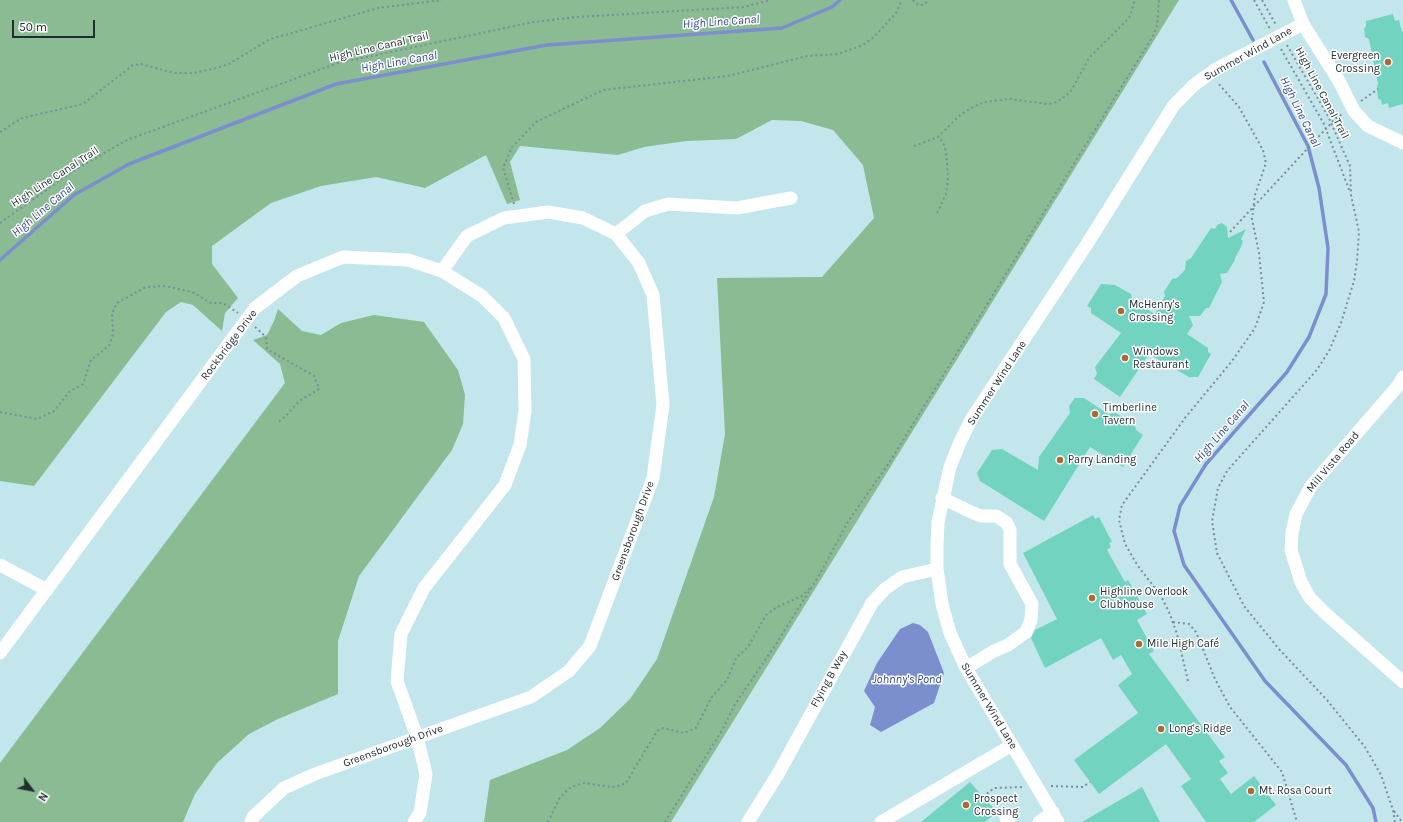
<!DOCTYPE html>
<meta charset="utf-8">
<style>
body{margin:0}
#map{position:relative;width:1403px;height:822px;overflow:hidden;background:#c3e6ec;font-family:Karla,sans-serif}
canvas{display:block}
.north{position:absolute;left:12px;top:770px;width:40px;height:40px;-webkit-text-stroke:3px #fff;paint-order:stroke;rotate:122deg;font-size:11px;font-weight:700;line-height:16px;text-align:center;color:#202e30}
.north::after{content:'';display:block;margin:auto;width:14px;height:18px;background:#202e30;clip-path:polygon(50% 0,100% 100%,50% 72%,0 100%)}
.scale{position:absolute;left:12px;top:20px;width:83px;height:18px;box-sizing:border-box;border:2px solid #202e30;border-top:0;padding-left:5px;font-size:12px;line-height:14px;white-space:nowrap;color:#202e30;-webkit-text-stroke:3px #fff;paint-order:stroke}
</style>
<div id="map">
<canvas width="1403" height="822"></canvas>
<div class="north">N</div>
<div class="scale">50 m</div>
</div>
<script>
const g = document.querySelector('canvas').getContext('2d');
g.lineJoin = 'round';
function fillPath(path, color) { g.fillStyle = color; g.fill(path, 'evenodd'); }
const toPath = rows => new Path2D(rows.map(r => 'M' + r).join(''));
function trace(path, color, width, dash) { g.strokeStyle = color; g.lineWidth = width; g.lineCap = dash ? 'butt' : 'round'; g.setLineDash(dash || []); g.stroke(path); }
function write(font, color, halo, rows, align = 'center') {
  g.font = font + ' Karla,sans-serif'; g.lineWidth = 3; g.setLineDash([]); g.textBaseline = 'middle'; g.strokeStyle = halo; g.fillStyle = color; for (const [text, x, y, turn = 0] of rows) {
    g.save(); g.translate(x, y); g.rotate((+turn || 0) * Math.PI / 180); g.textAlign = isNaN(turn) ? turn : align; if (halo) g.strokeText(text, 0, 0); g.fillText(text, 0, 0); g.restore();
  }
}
const green = toPath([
 [0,0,1179,0,671,822,484,822,490,780,567,750,600,728,630,699,657,659,714,497,725,434,717,278,822,277,874,218,863,165,833,130,801,121,772,120,736,139,686,141,644,147,618,155,520,146,510,162,520,200,507,204,486,155,425,188,376,177,321,186,271,203,212,246,212,264,238,298,225,313,222,331,193,305,181,302,166,312,34,486,0,481],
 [278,309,302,331,321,335,341,323,374,315,424,322,458,370,465,395,463,424,452,450,359,576,338,641,338,694,278,719,249,734,217,763,195,794,183,822,0,822,0,763,285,383,280,364,253,340,267,335,274,321]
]);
const water = toPath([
 [913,623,920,625,928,632,944,673,934,703,881,732,870,725,875,707,864,691,877,663,900,629]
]);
const stream = toPath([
 [1231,0,1253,40],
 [1264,62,1308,146,1319,188,1328,248,1326,294,1309,337,1287,372,1206,464,1180,506,1174,531,1184,565,1265,681,1346,765,1373,808,1376,822],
 [0,260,74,195,129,164,336,84,547,45,782,28,832,7,840,0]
]);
const building = toPath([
 [1393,14,1395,21,1399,20,1402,32,1403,31,1403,104,1389,108,1388,103,1382,105,1381,100,1378,99,1377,86,1378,84,1369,39,1365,37,1364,29,1366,26,1366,21],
 [1222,223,1227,227,1228,238,1246,229,1241,239,1243,241,1241,247,1235,258,1235,260,1227,273,1220,274,1222,282,1209,308,1206,308,1200,316,1189,316,1193,325,1187,334,1208,348,1208,352,1211,354,1198,377,1189,377,1149,354,1120,397,1094,379,1097,374,1095,367,1121,333,1091,313,1091,308,1087,306,1101,284,1115,285,1131,294,1132,299,1142,304,1145,308,1155,314,1165,296,1164,292,1172,279,1177,278,1185,270,1186,261,1191,258,1211,228,1215,229,1217,225],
 [1075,398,1084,398,1108,414,1116,413,1135,426,1136,430,1143,435,1123,467,1090,447,1044,521,980,481,977,473,992,450,1002,449,1038,470,1039,457,1070,413,1069,406],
 [1093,515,1095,519,1099,517,1112,542,1109,543,1111,547,1107,550,1125,582,1128,580,1147,614,1137,620,1154,651,1149,654,1225,757,1219,761,1228,773,1220,779,1231,794,1254,776,1276,805,1254,822,1206,822,1181,786,1191,779,1166,744,1099,794,1074,760,1138,713,1118,685,1132,674,1121,655,1113,660,1101,638,1045,668,1031,638,1035,630,1057,619,1023,553],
 [970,782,997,812,985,822,921,822],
 [1142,787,1160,822,1082,822]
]);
const path = toPath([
 [913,0,918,5,923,5,929,0],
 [1254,0,1270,29],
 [1262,0,1276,25],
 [1287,45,1328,116,1350,166,1351,195,1359,232,1357,261,1354,281,1341,323,1329,351,1316,371,1227,471,1218,488,1212,521,1217,553,1244,606,1279,649,1327,700,1365,747,1381,775,1393,810,1395,822],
 [1281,49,1324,124,1350,192],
 [1361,101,1378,89],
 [0,132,22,118,83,104,133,65,141,64,174,73,193,73,213,69,229,64,270,39,285,35,378,8,442,0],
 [914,146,938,137,959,116,971,108,984,102,1010,99,1047,104,1054,103,1062,99,1071,91,1089,58,1129,18,1135,0],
 [514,204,503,168,512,147,536,122,603,90,728,76,807,56,838,54,863,45,874,37,896,13,902,0],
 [937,213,946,194,948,177,946,152,943,142,938,137],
 [0,223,73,171,127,140,338,63,534,22,577,17,744,7,771,0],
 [1230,232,1336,118,1342,114],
 [255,327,266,337,267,349,314,376,319,389,299,401,286,416,277,423],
 [0,412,37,419,54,411,69,392,83,384,91,360,109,346,113,334,112,313,117,303,146,287,165,286,192,292,211,303,223,303,238,313],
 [1173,622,1189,624,1196,632,1215,679,1230,707,1282,772,1297,822],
 [1188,681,1177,634,1169,612,1161,596,1138,566,1125,544,1119,520,1122,505,1185,418,1232,361,1255,328,1264,302,1259,253,1252,219,1255,195,1266,163,1263,150,1239,107,1217,82],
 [1051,786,1083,787,1090,782],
 [983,797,994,788,1024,787],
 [1394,811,1402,822],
 [548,822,560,797,571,787,584,783,612,787,618,786,626,783,657,731,663,728,684,733,696,728,711,698,727,680,736,658,748,647,766,615,777,607,802,596,811,587],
 [665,822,721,732,734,706,776,644,818,577,849,520,889,463,1153,36,1157,26,1159,0]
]);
const minor = toPath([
 [1294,0,1303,24,1339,81,1354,111,1368,126,1403,143],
 [616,234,645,211,668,204,737,208,791,198],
 [1403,377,1397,387,1311,486,1296,514,1292,533,1291,550,1301,582,1310,598,1325,613,1403,682],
 [942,498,971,512,981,516,996,516,1007,523,1010,530,1010,564,1032,604,1031,620,1026,632,1008,645,994,651,966,668],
 [0,565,47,590],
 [0,653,255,308,297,276,343,257,408,260,442,271,482,296,504,318,524,359,525,411,520,445,505,485,424,588,401,634,397,681,417,737,426,774,420,813,414,822],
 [1006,818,1009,822],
 [251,822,253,817,284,788,315,774,531,697,569,671,590,646,653,478,663,405,653,295,639,263,616,234,583,218,548,212,504,218,467,236,442,271],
 [748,822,778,774,872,603,885,589,902,577,937,569],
 [881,822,1012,745],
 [1039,822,1053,812],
 [1058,822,966,668,950,633,942,604,937,569,937,546,938,522,950,467,960,442,972,418,1087,244,1174,105,1194,85,1216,69,1303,24]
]);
const markers = [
 [1388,62,4,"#aa6a33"],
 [1121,311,4,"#aa6a33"],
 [1125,358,4,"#aa6a33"],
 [1095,414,4,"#aa6a33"],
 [1060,460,4,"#aa6a33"],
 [1092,598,4,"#aa6a33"],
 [1139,644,4,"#aa6a33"],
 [1161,729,4,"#aa6a33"],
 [1251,791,4,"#aa6a33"],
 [966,805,4,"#aa6a33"]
];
const streetNames = [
 ["High Line Canal Trail",379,47,-13],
 ["Summer Wind Lane",1248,54,-29],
 ["High Line Canal Trail",1322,93,62],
 ["High Line Canal Trail",55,177,-33],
 ["Rockbridge Drive",229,345,-53],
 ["Summer Wind Lane",997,383,-57],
 ["Mill Vista Road",1333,462,-50],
 ["Greensborough Drive",633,531,-70],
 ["Flying B Way",829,679,-61],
 ["Summer Wind Lane",989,706,59],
 ["Greensborough Drive",393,746,-20]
];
const poiNames = [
 ["Evergreen",1380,56,"right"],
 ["Crossing",1380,69,"right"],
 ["McHenry's",1129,305],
 ["Crossing",1129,318],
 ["Windows",1133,352],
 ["Restaurant",1133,365],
 ["Timberline",1103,408],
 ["Tavern",1103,421],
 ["Parry Landing",1068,460],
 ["Highline Overlook",1100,592],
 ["Clubhouse",1100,605],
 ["Mile High Café",1147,644],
 ["Long's Ridge",1169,729],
 ["Mt. Rosa Court",1259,791],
 ["Prospect",974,799],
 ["Crossing",974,812]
];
const waterNames = [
 ["High Line Canal",721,22,-4],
 ["High Line Canal",399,62,-10],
 ["High Line Canal",1300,112,64],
 ["High Line Canal",43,210,-40],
 ["High Line Canal",1222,432,-49],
 ["Johnny's Pond",907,680]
];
fillPath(green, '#8abb92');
fillPath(water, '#7b8fcf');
trace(stream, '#7b8fcf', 3.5);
fillPath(building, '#71d3c0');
trace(path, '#779095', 2, [2, 3]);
trace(minor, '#fff', 13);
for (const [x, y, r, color] of markers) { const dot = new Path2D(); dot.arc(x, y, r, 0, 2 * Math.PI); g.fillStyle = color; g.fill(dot); trace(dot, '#fff', 1.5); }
write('11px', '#202e30', '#fff', streetNames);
write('11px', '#202e30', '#fff', poiNames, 'left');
write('italic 12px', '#334591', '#fff', waterNames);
</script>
